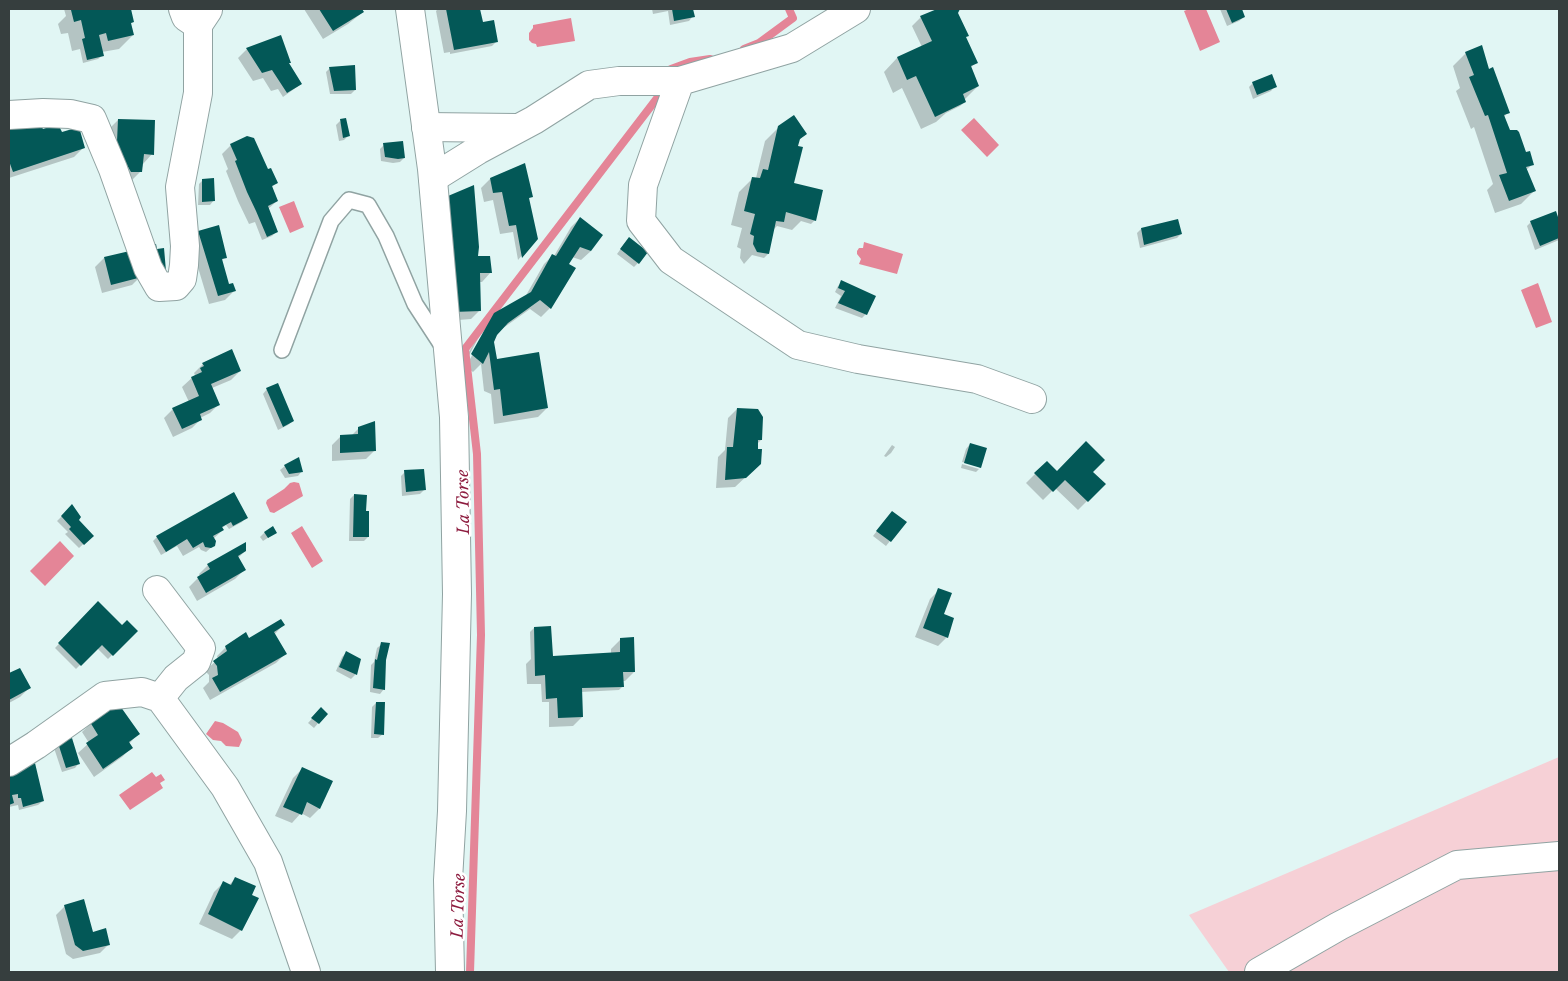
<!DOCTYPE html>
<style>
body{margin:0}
#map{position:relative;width:1568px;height:981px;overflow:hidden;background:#e1f6f4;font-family:"Libre Baskerville",serif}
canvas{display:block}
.frame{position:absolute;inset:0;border:10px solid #363e3e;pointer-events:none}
</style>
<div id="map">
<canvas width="1568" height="981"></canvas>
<div class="frame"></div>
</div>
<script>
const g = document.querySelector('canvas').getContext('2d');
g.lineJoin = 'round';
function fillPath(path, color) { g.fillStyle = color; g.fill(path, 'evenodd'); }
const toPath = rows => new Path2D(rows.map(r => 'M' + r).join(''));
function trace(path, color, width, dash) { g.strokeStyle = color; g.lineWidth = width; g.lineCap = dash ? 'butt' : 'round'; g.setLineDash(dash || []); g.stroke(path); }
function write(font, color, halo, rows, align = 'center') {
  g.font = font + ' "Libre Baskerville",serif'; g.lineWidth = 5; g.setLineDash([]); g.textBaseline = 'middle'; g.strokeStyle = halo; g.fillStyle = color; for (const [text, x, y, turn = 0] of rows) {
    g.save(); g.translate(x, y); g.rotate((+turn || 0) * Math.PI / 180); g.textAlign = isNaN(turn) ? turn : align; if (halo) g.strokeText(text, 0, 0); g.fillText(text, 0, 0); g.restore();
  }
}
const green = toPath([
 [1559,757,1559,972,1229,972,1189,915]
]);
const water = toPath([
 [1189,9,1206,9,1220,42,1200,51,1184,11],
 [571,18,575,41,537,47,536,44,532,43,529,40,529,33,533,28,533,25],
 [974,118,999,145,987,157,961,130],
 [294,201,304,227,290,233,279,207],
 [864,242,903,254,897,274,859,264,861,259,857,254,857,251,859,248,863,248],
 [1538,283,1552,322,1536,328,1521,290],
 [294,482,299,483,303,496,274,513,270,512,266,503,267,500,284,489,290,483],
 [302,526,323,561,312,568,291,533],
 [60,541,74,556,45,586,30,571],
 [215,721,223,723,238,732,242,740,239,747,226,746,221,741,213,740,206,734],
 [152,772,156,777,161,774,165,780,160,783,163,788,130,810,119,795]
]);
const shadow = toPath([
 [62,9,130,9,133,22,130,24,133,35,119,49,102,52,103,55,98,59,83,63,80,49,72,51,68,33,61,34,58,24,66,16,64,9],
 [304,9,361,9,363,12,348,24,323,39],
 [438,9,479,9,482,25,496,42,492,46,450,54,450,52,444,53,436,11],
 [652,9,692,9,693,16,689,21,670,25,668,11,653,14],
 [940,9,958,9,957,13,965,38,976,63,970,68,978,86,964,100,965,102,960,106,946,113,936,122,921,129,902,88,893,93,884,72,897,58,922,47,912,26,921,17],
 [1220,9,1240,9,1244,17,1239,21,1227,26],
 [247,49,288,64,301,84,283,97,278,89,271,91,263,78,253,81,238,58],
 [1466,53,1488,70,1508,112,1504,117,1509,132,1533,164,1526,170,1534,191,1521,204,1495,213,1487,190,1493,184,1474,127,1471,129,1456,91,1460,88,1453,66],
 [330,68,355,90,351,94,330,94,326,72],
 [1253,83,1275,86,1271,91,1253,99,1249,87],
 [118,120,152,154,143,164,141,171,132,180,122,180,109,129],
 [340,121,348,136,344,140,339,141,336,125],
 [9,122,42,131,83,148,74,157,9,178],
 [779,127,805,134,798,141,792,184,815,220,811,224,801,221,792,230,777,226,772,231,768,254,764,258,752,255,744,264,740,258,741,249,737,247,742,228,731,225,739,192,753,178,756,178,765,141],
 [231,145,267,171,276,183,272,187,277,201,268,209,276,232,272,236,262,240,255,222,249,224,238,201,226,171,228,169,222,154],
 [384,145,404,158,400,162,393,163,381,161,380,149],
 [490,179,531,196,528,200,536,239,518,260,513,232,500,234,493,200,484,202,481,188],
 [203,180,214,200,210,205,198,205,199,184],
 [1555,212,1559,224,1559,240,1535,250,1527,226,1531,222],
 [580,218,591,251,581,260,572,257,567,265,574,269,550,308,541,317,530,309,499,331,493,342,496,360,547,408,538,417,494,424,491,394,484,391,481,364,473,372,462,364,485,324,488,320,467,359,469,361,492,318,490,318,494,314,525,297,544,264,553,255,554,256,571,227],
 [1177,220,1181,234,1177,238,1140,248,1137,233,1141,229],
 [199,232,225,257,221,261,228,285,234,291,225,300,209,304,190,241],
 [625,243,638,263,634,267,617,254],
 [104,258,141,276,132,285,102,293,95,267],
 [476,258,491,272,482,282,479,282,480,310,471,319,445,321],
 [842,282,866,314,862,318,835,308,841,296,835,292,838,286],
 [231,351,240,371,231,380,212,388,219,404,210,413,200,418,201,419,192,428,173,437,164,418,173,409,189,402,182,387,195,375,194,373,203,364],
 [267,389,293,421,288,425,278,430,263,394],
 [737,409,761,440,757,444,750,473,735,487,716,488,718,457,725,450,728,418],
 [359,428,375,450,366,459,332,461,332,445,341,436,352,435],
 [970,444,980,467,979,468,979,466,962,462,966,449],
 [892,445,895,447,891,453,886,457,884,456],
 [1047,462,1057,473,1092,472,1104,484,1078,510,1055,488,1043,500,1026,483],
 [962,464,979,469,976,472,961,468],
 [285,466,302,471,298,476,285,478,280,470],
 [405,472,425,489,420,494,402,496,401,476],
 [354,495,365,513,368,537,364,541,349,541,350,499],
 [72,506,77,520,92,536,79,548,65,534,68,532,57,521],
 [246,517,242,522,229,529,226,525,222,528,223,530,213,539,214,545,206,552,201,550,199,547,183,556,177,546,161,555,153,541,157,537],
 [888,517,905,522,886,546,873,536],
 [264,533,275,533,263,541,260,537],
 [245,544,245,551,238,558,244,570,235,579,197,601,189,587,200,576,199,574,208,565],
 [939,590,947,637,938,646,915,637,930,599],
 [98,603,107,638,136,631,108,659,97,648,76,669,55,648],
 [283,625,274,635,285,654,276,663,210,700,203,688,209,682,209,675,205,671,218,659,217,656,226,647,249,640],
 [534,628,551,657,611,654,611,649,620,640,634,672,625,681,623,681,623,686,619,690,581,692,582,717,573,726,549,727,549,702,542,702,541,684,527,684,526,664,531,659,530,632],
 [382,644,385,660,384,689,380,694,370,692,371,665,374,662,377,648],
 [346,653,360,660,355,675,351,679,336,671,342,657],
 [19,669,29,688,20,697,9,703,9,675],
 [376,703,383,734,378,738,371,738,372,707],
 [321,709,326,714,314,728,308,723],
 [91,723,138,734,129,744,131,748,122,757,94,777,78,753,89,743,82,732],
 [58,744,79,763,75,768,62,772,54,748],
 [302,769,331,782,319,809,310,818,301,813,292,823,275,816,293,778],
 [9,770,43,801,38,805,19,810,18,805,9,807],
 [236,878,250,895,241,930,232,939,199,924,214,892,223,883,229,885],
 [65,906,92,933,109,944,100,953,73,959,66,954,56,915]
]);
const stream = toPath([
 [744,49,759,43,793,18,789,9],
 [671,69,690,62,710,59],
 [470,972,481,635,477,454,465,349,658,97]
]);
const building = toPath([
 [75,9,131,9,134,22,131,23,134,35,108,41,106,33,99,35,104,56,87,60,82,39,85,38,81,20,74,22,71,10],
 [319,9,362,9,364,12,333,31],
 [446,9,480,9,483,22,494,20,498,42,454,50],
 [672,9,693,9,695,17,674,21],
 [937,9,960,9,958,13,969,36,966,37,978,63,971,66,979,86,963,94,966,102,935,117,916,76,907,80,897,57,932,41,920,16],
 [1226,9,1242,9,1245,17,1232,23],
 [281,35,291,63,289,63,302,84,287,93,272,70,262,73,246,48],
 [1482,45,1489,69,1493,67,1510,113,1504,115,1510,130,1517,130,1519,132,1526,152,1530,151,1534,165,1526,167,1536,191,1509,201,1499,175,1507,173,1488,115,1485,116,1469,77,1474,75,1465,52],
 [355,65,356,90,334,91,329,67],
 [1272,74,1277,87,1257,95,1252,82],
 [794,115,807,134,800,139,798,146,803,147,794,183,823,190,816,221,786,212,784,222,776,221,769,254,757,252,753,244,754,236,750,234,755,214,744,211,752,177,760,178,763,169,768,170,778,126],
 [346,118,350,136,343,138,340,119],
 [118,119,155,120,154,155,144,154,142,172,131,172,120,153,117,142],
 [9,120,39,122,43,129,58,124,62,132,79,127,85,148,13,172,9,161],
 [247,136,254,138,268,169,271,168,278,183,272,186,278,201,268,206,278,232,267,237,256,211,247,192,235,161,237,160,230,144],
 [403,141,405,158,398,159,385,157,383,143],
 [525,163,533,197,529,198,538,239,522,258,516,225,509,226,502,192,493,193,490,178],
 [214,178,215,201,202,202,202,179],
 [474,185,479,247,478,256,490,256,492,273,480,273,481,311,453,312,448,196],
 [1556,211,1559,220,1559,238,1540,246,1530,221],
 [580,217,603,235,591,251,580,247,569,264,576,268,551,309,540,300,508,323,497,335,494,342,497,359,539,352,548,408,503,416,500,389,494,390,489,352,483,364,471,354,494,313,531,292,552,254,556,256],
 [1178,219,1182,234,1144,245,1141,228],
 [219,225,227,258,222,259,229,284,233,283,236,291,218,296,198,231],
 [629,237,648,252,639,264,620,249],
 [156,244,157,249,164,248,166,271,155,273,145,245],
 [134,250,142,277,111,285,104,257],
 [841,280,876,296,867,315,838,303,845,291,838,288],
 [232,349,241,371,211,384,220,405,200,414,202,420,182,429,172,408,199,396,191,377,202,372,200,368,204,366,202,363],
 [278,383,294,421,283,427,266,388],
 [737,408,758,409,763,417,762,440,758,440,758,449,762,449,761,464,746,478,725,480,727,447,733,447],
 [375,421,376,451,340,453,340,435,358,434,358,427],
 [1086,441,1105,460,1093,472,1106,484,1088,502,1065,480,1053,492,1034,473,1047,461,1057,471],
 [970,443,987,448,981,468,964,463],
 [299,457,303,472,289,474,284,465],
 [424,469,426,490,406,492,404,470],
 [234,492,248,518,233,526,231,522,222,527,224,530,213,536,216,541,215,546,211,548,205,547,203,542,193,548,187,539,166,552,156,536],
 [354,494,367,495,366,511,369,511,369,537,353,537],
 [72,504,81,517,79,520,94,536,84,545,69,529,71,527,61,516],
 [892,511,907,522,891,542,876,531],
 [273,526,277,533,268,538,264,532],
 [246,542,246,551,238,556,246,570,206,593,197,577,210,569,207,564],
 [938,588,952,593,944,614,954,618,948,638,923,628],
 [98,601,122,625,127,620,138,631,113,656,102,645,81,666,58,643],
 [281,619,285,625,274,632,287,654,220,692,212,678,218,675,217,666,213,661,227,651,225,646,246,632,249,638],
 [551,626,553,656,620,652,620,638,634,637,635,672,623,672,624,687,582,688,583,717,558,718,557,698,546,699,545,675,535,676,534,627],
 [381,642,390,643,386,660,385,690,373,688,375,659,377,660],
 [346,651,361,659,357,675,339,667],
 [20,668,31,688,9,700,9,673],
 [376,702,385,702,384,735,374,734],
 [118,703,140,734,129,742,133,748,103,769,86,743,98,735,90,722],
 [321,707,328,714,319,724,311,718],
 [72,738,80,764,66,768,58,743],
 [35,763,44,801,23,807,21,798,18,798,18,794,12,795,14,803,9,805,9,769],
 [302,767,333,781,320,809,307,802,302,815,283,807],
 [235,877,256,886,252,895,259,898,242,931,208,914,223,881,231,885],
 [84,899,93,932,106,928,110,945,83,951,75,945,64,905]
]);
const service = toPath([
 [282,350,331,221,349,200,368,205,386,236,415,304,443,347]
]);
const minor = toPath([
 [183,9,186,17,198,25,208,10],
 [680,81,643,185,641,221,671,260,798,345,858,359,977,379,1032,399],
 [9,115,43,113,70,114,92,119,113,169,148,268,159,287,176,286,182,279,184,265,185,246,180,187,198,93,198,25],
 [426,127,516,128],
 [433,178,478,150,534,120,589,85,619,81,680,81,792,48,856,9],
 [157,590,201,648,196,662,176,678,160,698],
 [9,762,36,745,105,696,142,692,160,698,225,787,268,862,306,972],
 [1259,972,1339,926,1457,865,1559,856]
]);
const secondary = toPath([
 [410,9,432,169,454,417,457,594,452,811,448,880,450,972]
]);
const waterNames = [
 ["La Torse",464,502,-91],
 ["La Torse",459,906,-88]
];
fillPath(green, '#f6d0d6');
fillPath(water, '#e48597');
fillPath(shadow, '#0003');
trace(stream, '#e48597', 8);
fillPath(building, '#035857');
trace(service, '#90a3a2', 18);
trace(minor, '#90a3a2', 30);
trace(secondary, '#90a3a2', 30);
trace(service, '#fff', 15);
trace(minor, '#fff', 28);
trace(secondary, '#fff', 28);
write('italic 16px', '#8d1c3f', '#fff', waterNames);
</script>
